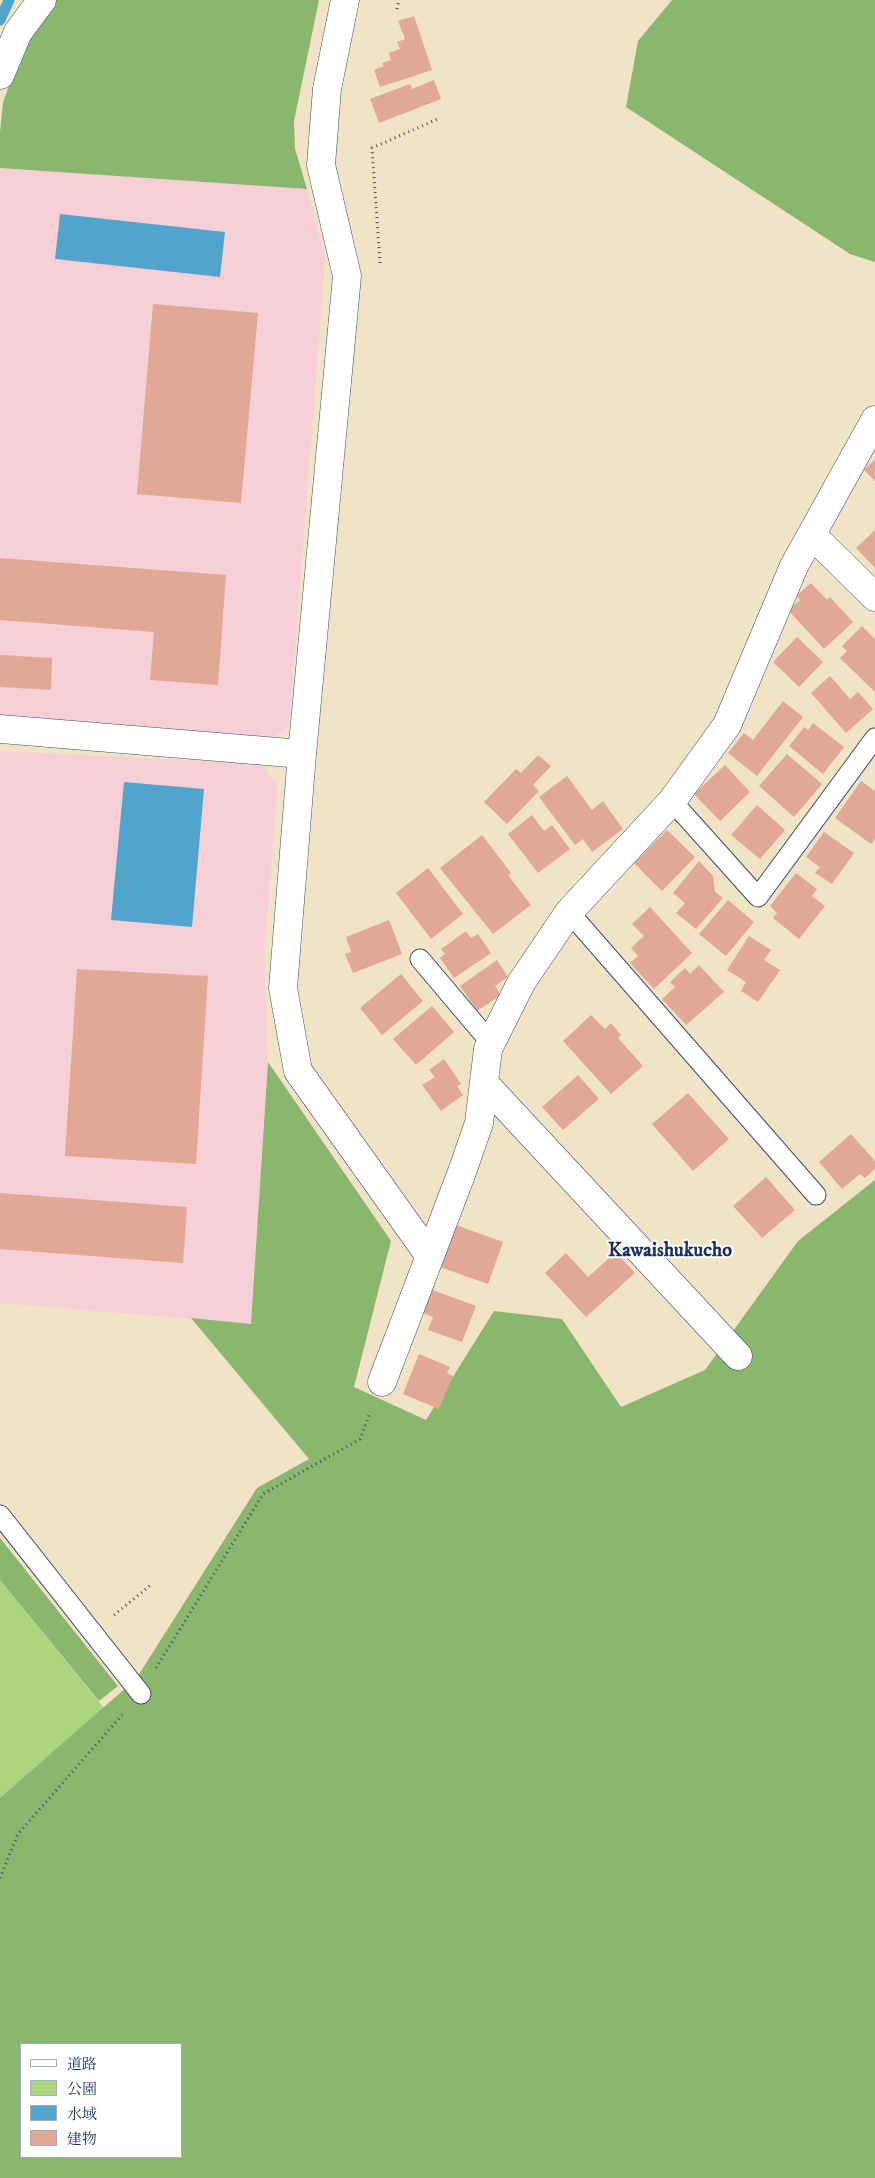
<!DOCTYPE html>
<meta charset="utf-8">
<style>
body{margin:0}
#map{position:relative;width:875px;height:2178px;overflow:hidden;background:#f0e3c6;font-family:"IM FELL DW Pica","Noto Serif JP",serif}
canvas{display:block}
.legend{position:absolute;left:20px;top:2043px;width:162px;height:115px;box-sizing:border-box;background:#fff;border:1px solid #a4acbf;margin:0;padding:6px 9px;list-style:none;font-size:15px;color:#1b2f5e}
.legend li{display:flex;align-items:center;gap:10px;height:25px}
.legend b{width:25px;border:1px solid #a4acbf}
</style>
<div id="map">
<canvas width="875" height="2178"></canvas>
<ul class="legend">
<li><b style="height:6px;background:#fff"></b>道路</li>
<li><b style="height:14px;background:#add47f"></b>公園</li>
<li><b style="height:14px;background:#53a4cd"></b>水域</li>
<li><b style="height:14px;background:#e1a895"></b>建物</li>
</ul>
</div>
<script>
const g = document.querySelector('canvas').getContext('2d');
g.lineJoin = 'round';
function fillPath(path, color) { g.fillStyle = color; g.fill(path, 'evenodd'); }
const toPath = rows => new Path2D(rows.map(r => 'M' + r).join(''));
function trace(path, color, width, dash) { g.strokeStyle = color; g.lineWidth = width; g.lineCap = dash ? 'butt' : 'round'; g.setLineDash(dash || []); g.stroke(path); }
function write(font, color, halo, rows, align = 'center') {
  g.font = font + ' "IM FELL DW Pica",serif'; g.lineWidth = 4; g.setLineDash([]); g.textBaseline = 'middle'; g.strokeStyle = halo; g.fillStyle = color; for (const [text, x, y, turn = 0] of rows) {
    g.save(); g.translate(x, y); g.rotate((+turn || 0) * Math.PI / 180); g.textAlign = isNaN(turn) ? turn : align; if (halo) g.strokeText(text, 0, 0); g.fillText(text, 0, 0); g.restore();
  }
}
const built = toPath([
 [0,168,307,189,325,260,289,727,272,738,0,718],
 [0,751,260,764,278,784,264,954,268,1062,251,1324,0,1303]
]);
const green = toPath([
 [0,1580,104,1708,0,1798]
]);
const forest = toPath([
 [54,0,319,0,294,121,295,149,307,189,0,168,0,132,3,102,28,35],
 [672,0,875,0,875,262,850,254,626,107,638,41],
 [268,1062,391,1241,354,1387,426,1420,494,1311,562,1319,621,1407,705,1370,798,1241,875,1180,875,2178,0,2178,0,1798,136,1679,257,1488,309,1459,191,1318,251,1324],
 [21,2044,181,2044,181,2157,21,2157],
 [0,1538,118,1686,99,1701,0,1580]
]);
const water = toPath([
 [60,214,225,232,220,277,55,259],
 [124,782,204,789,192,927,111,920]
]);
const stream = toPath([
 [0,20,9,0]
]);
const building = toPath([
 [414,16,432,70,380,87,374,70,384,66,382,63,391,60,389,53,400,49,397,42,405,39,398,21],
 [434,80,441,99,379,123,370,99,410,84,412,89],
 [153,304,258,313,241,503,137,494],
 [875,459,875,481,864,470],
 [875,530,875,568,856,548],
 [0,558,226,575,218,685,150,680,154,632,0,620],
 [811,583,827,600,830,597,853,622,824,649,788,610,800,600,796,596],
 [862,626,875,639,875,692,840,658,847,651,842,646],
 [797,637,823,662,799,687,773,662],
 [0,655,52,658,51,690,0,687],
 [830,676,850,699,858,692,873,709,846,733,811,693],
 [783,701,803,717,757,776,728,753,744,733,753,740],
 [813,723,844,747,823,774,789,746,804,727,808,730],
 [787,754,822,784,794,817,759,786],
 [538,755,551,766,533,785,539,791,507,824,484,802,516,769,521,773],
 [725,765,750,792,720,821,694,794],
 [567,776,592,810,603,801,623,829,592,852,583,839,575,845,539,797],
 [861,781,875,791,875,839,871,844,835,818],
 [757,805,785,830,760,859,731,835],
 [532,815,544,831,552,825,570,849,538,873,508,834],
 [667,830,695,857,662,891,634,863],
 [824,832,854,853,832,884,815,873,820,867,806,857],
 [482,835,511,873,508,875,531,905,493,934,440,868],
 [699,861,713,876,715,892,723,898,696,929,676,913,685,903,673,893],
 [428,868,463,914,431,939,396,893],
 [796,873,817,889,812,896,825,906,799,939,773,918,777,913,770,906],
 [728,900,754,922,726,956,699,934],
 [650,907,692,953,654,989,630,963,638,956,631,948,644,936,632,924],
 [389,920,402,954,353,973,345,954,351,952,346,937],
 [466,931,471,938,478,934,491,953,454,978,440,958,445,954,441,949],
 [749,936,771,950,764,960,780,970,758,1002,741,991,746,982,727,970],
 [497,960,508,977,495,986,501,995,477,1011,460,986],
 [699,965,724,992,686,1025,662,999,675,987,670,982,685,968,690,974],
 [77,969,208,976,196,1164,65,1156],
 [401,974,423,1001,382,1035,360,1008],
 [432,1006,454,1032,416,1065,393,1039],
 [591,1015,605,1029,611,1023,621,1035,618,1038,643,1066,611,1094,563,1041],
 [444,1059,461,1084,457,1086,463,1095,441,1111,422,1085,435,1077,429,1070],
 [578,1075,599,1099,563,1130,542,1107],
 [688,1093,729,1139,693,1171,652,1124],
 [851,1134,875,1161,875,1169,865,1178,860,1174,842,1189,819,1162],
 [766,1177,795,1210,762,1238,733,1206],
 [0,1193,187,1207,183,1263,0,1249],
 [453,1224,503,1242,488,1284,437,1266],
 [616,1252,635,1273,586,1317,545,1273,566,1253,588,1277],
 [427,1288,476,1306,462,1342,428,1330,433,1317,418,1311],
 [419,1354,450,1367,447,1373,453,1376,439,1409,403,1394]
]);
const path = toPath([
 [397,9,399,0],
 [380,263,372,148,440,118],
 [114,1615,152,1584],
 [156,1668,263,1494,360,1439,370,1413],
 [0,1878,18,1834,122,1715]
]);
const lane = toPath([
 [672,801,758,897,875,738],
 [569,912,816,1195],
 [420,959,491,1043],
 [0,1515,141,1694]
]);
const street = toPath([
 [345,0,327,89,321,165,347,276,302,754,283,988,298,1071,429,1255],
 [0,75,18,32,42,0],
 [812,535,875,597],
 [0,729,302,754],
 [484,1083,738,1356],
 [382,1382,462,1172,479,1123,488,1049,521,983,569,912,672,801,727,725,794,566,875,420]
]);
const neighbourhoodNames = [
 ["Kawaishukucho",670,1252]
];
fillPath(built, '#f6cfd7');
fillPath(green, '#add47f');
fillPath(forest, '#8ab66e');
fillPath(water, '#53a4cd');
trace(stream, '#53a4cd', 11);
fillPath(building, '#e1a895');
trace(lane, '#3b4a6e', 21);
trace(street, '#3b4a6e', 29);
trace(path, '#3b4a6e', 3, [1, 4]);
trace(lane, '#fff', 19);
trace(street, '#fff', 28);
write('bold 20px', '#1b2f5e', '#fff', neighbourhoodNames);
</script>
